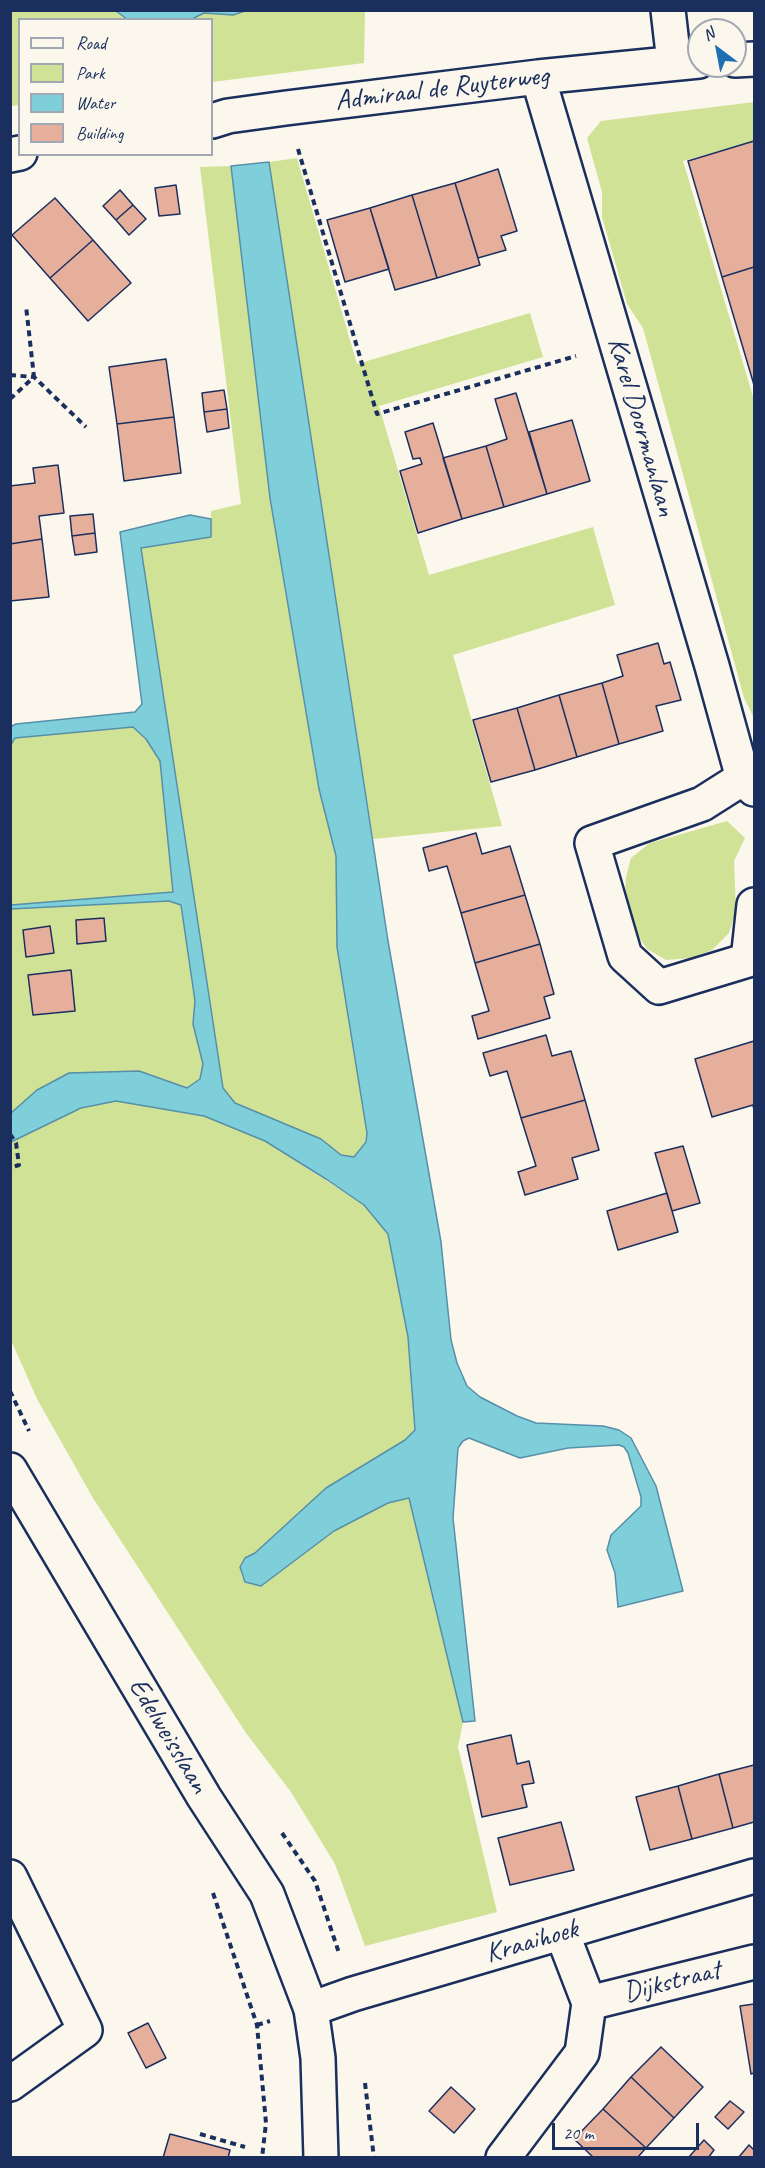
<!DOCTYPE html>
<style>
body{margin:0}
#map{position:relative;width:765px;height:2168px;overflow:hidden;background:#fbf7ec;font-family:Caveat,sans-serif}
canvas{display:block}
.frame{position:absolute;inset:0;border:12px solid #1b2f5e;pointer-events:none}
.legend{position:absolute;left:18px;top:18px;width:195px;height:138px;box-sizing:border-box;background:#fbf7ec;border:2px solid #a1a7b3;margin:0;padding:8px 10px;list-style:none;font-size:18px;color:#1b2f5e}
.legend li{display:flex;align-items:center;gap:12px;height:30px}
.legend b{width:30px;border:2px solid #a1a7b3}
.north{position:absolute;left:687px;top:18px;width:60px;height:60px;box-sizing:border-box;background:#fbf7ec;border:2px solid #a1a7b3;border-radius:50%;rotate:328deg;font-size:16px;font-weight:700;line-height:24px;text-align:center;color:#1b2f5e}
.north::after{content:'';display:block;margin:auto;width:21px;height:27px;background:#1f6fb2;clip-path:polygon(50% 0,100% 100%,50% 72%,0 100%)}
.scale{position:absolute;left:552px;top:2123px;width:147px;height:27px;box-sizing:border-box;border:3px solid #1b2f5e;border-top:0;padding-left:8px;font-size:18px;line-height:21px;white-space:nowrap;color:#1b2f5e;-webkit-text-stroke:4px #fbf7ec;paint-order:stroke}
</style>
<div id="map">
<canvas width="765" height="2168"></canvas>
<div class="frame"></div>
<ul class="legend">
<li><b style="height:8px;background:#fbf7ec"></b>Road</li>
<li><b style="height:16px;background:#d0e296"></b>Park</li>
<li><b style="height:16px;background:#7fcfdb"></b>Water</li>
<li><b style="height:16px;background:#e6af9c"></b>Building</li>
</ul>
<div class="north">N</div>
<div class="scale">20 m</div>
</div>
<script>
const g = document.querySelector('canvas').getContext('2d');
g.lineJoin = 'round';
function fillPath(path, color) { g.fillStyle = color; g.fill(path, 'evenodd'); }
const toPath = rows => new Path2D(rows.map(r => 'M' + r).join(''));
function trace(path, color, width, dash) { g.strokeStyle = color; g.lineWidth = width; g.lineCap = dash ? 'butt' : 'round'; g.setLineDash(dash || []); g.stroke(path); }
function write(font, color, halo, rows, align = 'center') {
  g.font = font + ' Caveat,sans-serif'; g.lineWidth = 4.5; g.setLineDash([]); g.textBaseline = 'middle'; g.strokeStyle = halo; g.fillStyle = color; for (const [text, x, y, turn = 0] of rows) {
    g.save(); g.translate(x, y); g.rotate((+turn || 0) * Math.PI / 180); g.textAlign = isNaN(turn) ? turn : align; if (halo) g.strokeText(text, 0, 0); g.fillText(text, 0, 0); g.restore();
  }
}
const green = toPath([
 [10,11,365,11,364,63,212,82,212,20,20,20,19,105,11,106],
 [754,102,754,141,683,161,754,400,754,718,744,698,643,328,627,304,602,217,602,192,587,138,601,121],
 [297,158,357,364,530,313,543,357,379,406,429,575,593,527,615,605,453,655,502,826,373,839,269,162],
 [231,166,270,498,319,789,336,856,337,947,367,1133,365,1142,354,1157,341,1155,321,1139,235,1103,223,1088,141,548,211,537,211,511,241,504,200,167],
 [133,727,146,739,160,761,173,892,11,905,10,745,15,738],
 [727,821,745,838,734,861,736,911,729,933,712,950,691,958,666,960,647,949,636,933,625,894,626,877,631,858,650,843],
 [169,901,181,905,195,1001,193,1024,203,1064,200,1079,187,1088,139,1071,11,1113,11,909],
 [116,1101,204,1116,265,1141,364,1205,388,1234,408,1337,415,1430,405,1440,255,1553,245,1558,240,1567,242,1577,261,1586,334,1531,388,1503,410,1498,463,1722,458,1747,497,1912,365,1946,335,1864,291,1792,246,1733,93,1498,37,1399,11,1340,10,1142,81,1108]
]);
const water = toPath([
 [116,11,245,11,233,15,204,13,190,20,127,19,116,11],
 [269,162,388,941,441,1242,451,1340,457,1363,467,1386,480,1397,517,1416,536,1423,603,1426,619,1430,631,1438,656,1486,683,1591,618,1607,615,1573,607,1550,611,1535,641,1506,641,1497,628,1453,624,1447,619,1445,568,1448,520,1458,469,1438,463,1441,458,1448,453,1518,475,1721,463,1722,409,1498,388,1503,334,1531,261,1586,245,1582,240,1567,245,1558,255,1553,326,1488,405,1440,415,1430,408,1337,388,1234,364,1205,326,1179,265,1141,204,1116,116,1101,81,1108,11,1142,11,1113,37,1090,69,1073,139,1071,187,1088,200,1079,203,1064,193,1024,195,1001,181,905,169,901,10,909,11,905,173,892,160,761,146,739,133,727,15,738,11,745,10,727,16,724,135,712,142,704,120,532,190,515,211,519,211,537,141,548,223,1088,235,1103,321,1139,341,1155,354,1157,366,1142,367,1133,337,947,336,856,319,789,270,498,231,166,269,162]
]);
const building = toPath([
 [754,141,754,267,722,277,688,161,754,141],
 [498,169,517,231,501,236,506,250,478,258,455,183,498,169],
 [455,183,480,265,437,278,412,195,455,183],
 [176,185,180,214,159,216,155,188,176,185],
 [120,190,133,205,116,220,103,206,120,190],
 [412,195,437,278,395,290,370,208,412,195],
 [55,198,93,240,50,278,12,235,55,198],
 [133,205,146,219,129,235,116,220,133,205],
 [370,208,389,269,345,282,327,220,370,208],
 [93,240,131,283,88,321,50,278,93,240],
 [754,267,754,385,722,277,754,267],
 [166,359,174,417,117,424,109,367,166,359],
 [224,390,227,409,204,412,202,393,224,390],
 [516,393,547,494,504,507,486,446,507,439,495,399,516,393],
 [227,409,229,428,207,432,204,412,227,409],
 [174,417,181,473,124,481,117,424,174,417],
 [572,420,590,481,547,494,529,432,572,420],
 [433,423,462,519,418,533,400,471,422,464,420,458,413,459,405,432,433,423],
 [486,446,504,507,462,519,443,458,486,446],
 [58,465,64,513,39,516,42,539,10,544,10,486,35,483,33,468,58,465],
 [93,514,95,533,72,536,70,516,93,514],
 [95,533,97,552,75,555,72,536,95,533],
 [42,539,49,597,10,601,10,544,42,539],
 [658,643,664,664,670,662,681,700,656,706,663,731,619,744,602,683,623,676,617,655,658,643],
 [602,683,619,744,577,757,559,695,602,683],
 [559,695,577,757,535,770,517,708,559,695],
 [517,708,535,770,491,782,473,720,517,708],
 [476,833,482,854,510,846,525,895,461,913,447,866,429,871,423,848,476,833],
 [525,895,540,944,475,963,461,913,525,895],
 [104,918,106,941,77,944,76,920,104,918],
 [50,926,54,953,26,957,23,930,50,926],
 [540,944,554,994,544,997,550,1018,478,1039,472,1016,489,1011,475,963,540,944],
 [71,970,75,1011,33,1015,28,975,71,970],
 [546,1035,552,1056,571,1051,585,1100,521,1118,507,1071,490,1076,483,1053,546,1035],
 [754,1041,754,1110,753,1105,712,1117,695,1059,754,1041],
 [585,1100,599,1150,572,1158,578,1179,525,1195,518,1172,536,1166,521,1118,585,1100],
 [683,1146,700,1203,672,1211,655,1153,683,1146],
 [667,1193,678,1232,618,1250,607,1211,667,1193],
 [511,1735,517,1764,529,1761,534,1783,522,1785,527,1807,482,1817,467,1745,511,1735],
 [754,1765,754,1822,733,1828,719,1774,754,1765],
 [719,1774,733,1828,692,1839,678,1786,719,1774],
 [678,1786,692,1839,650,1850,636,1797,678,1786],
 [561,1822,574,1870,510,1885,498,1838,561,1822],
 [754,2004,754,2073,751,2074,740,2006,754,2004],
 [148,2023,166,2058,146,2068,128,2033,148,2023],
 [661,2047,703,2087,674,2118,631,2077,661,2047],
 [631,2077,674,2118,646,2148,603,2109,631,2077],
 [451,2087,475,2109,454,2133,429,2111,451,2087],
 [730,2101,744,2112,728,2129,715,2117,730,2101],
 [603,2109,646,2148,637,2158,594,2158,574,2139,603,2109],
 [170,2134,230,2150,228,2158,163,2158,170,2134],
 [704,2140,714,2150,708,2158,688,2158,704,2140],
 [749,2145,754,2150,754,2158,738,2158,749,2145]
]);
const path = toPath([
 [298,149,377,414,576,356],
 [10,375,34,377,86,427],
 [10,399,34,377,26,306],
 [10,1134,16,1143,19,1165,10,1168],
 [10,1391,29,1431],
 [282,1833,315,1881,339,1953],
 [213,1893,257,2025,266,2123,262,2158],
 [257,2025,270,2021],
 [365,2083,374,2158],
 [200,2134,245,2147]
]);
const minor = toPath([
 [668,10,674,62],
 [735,60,754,59],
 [538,77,712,666,743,778,754,789],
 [212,121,228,116,286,108,538,77,699,61],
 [10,155,20,153],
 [743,778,702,804,592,843,625,956,659,987,748,960,754,905],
 [10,1877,85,2030,10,2084],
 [589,2003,754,1962],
 [311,2009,353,1994,754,1876],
 [503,2158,582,2053,589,2003,562,1933]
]);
const tertiary = toPath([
 [10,1470,204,1797,267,1894,311,2009,318,2058,321,2158]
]);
const streetNames = [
 ["Admiraal de Ruyterweg",442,89,-7],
 ["Karel Doormanlaan",641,427,74],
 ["Edelweisslaan",168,1736,59],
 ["Kraaihoek",532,1942,-16],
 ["Dijkstraat",672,1982,-14]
];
fillPath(green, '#d0e296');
fillPath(water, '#7fcfdb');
trace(water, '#578fa9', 1.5);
fillPath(building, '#e6af9c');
trace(building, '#1b2f5e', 1.5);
trace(minor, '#1b2f5e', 38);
trace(tertiary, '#1b2f5e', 38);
trace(path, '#1b2f5e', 4, [6, 4.5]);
trace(minor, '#fbf7ec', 33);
trace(tertiary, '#fbf7ec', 33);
write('28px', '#1b2f5e', '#fbf7ec', streetNames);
</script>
